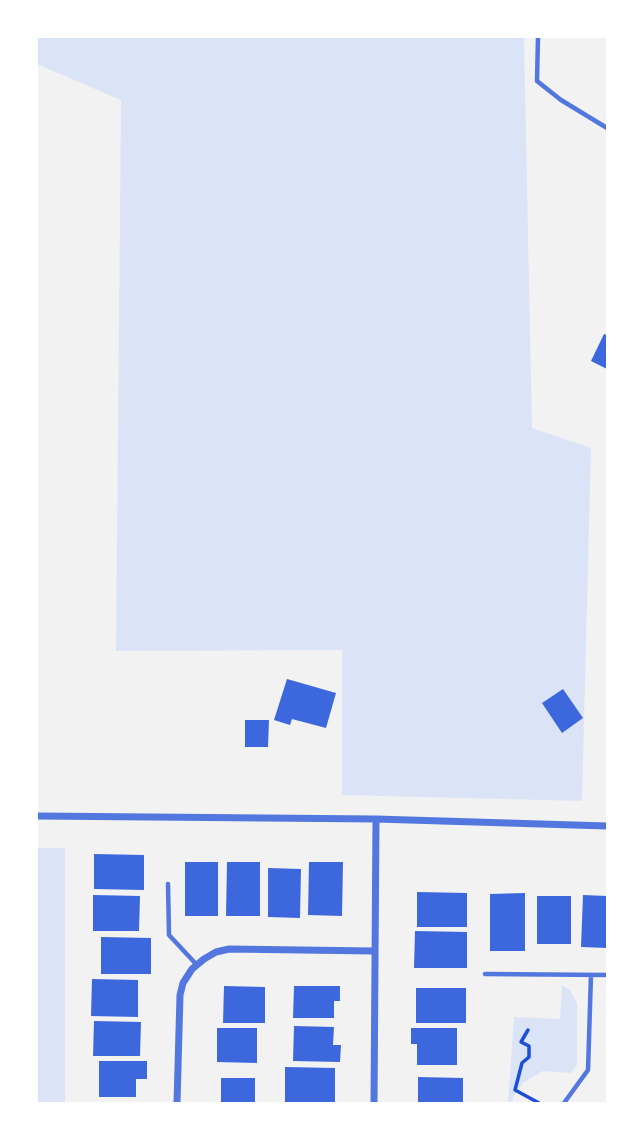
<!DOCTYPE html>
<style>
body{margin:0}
#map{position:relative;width:644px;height:1140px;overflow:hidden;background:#f2f2f2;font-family:Roboto,sans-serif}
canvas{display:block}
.frame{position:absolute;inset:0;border:38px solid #fff;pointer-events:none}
</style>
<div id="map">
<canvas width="644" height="1140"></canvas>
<div class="frame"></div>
</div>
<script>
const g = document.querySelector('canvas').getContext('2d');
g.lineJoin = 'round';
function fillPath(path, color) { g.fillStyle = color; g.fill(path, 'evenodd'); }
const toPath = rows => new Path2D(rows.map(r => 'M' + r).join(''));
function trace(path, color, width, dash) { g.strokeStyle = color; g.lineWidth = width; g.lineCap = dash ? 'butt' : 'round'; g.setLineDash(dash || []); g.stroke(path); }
const green = toPath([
 [38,37,524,37,532,428,591,448,582,801,342,795,342,650,116,651,121,100,37,64],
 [37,848,65,848,65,1103,37,1103],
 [562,985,570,990,577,1003,577,1065,571,1073,543,1071,534,1076,523,1083,513,1097,512,1103,508,1103,514,1017,560,1019]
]);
const building = toPath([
 [604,334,607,335,607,369,591,361],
 [287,679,336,693,326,728,292,719,290,725,274,720],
 [563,689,583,718,562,733,542,703],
 [245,720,269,720,268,747,245,747],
 [94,854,144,855,144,890,94,889],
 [185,862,218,862,218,916,185,916],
 [227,862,260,862,260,916,226,916],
 [309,862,343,862,342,916,308,915],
 [268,868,301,869,300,918,268,917],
 [417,892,467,893,467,927,417,927],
 [525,893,525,951,490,951,490,894],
 [93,895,140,896,139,931,93,931],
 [583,895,607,896,607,948,581,947],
 [537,896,571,896,571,944,537,944],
 [415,931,467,932,467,968,414,968],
 [101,937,151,938,151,974,101,974],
 [92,979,138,980,138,1017,91,1016],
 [224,986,265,987,265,1023,223,1023],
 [294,986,340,986,340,1001,334,1001,334,1018,293,1018],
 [416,988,466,988,466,1023,416,1023],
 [94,1021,141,1022,140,1056,93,1056],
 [294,1026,334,1027,333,1045,341,1045,340,1062,293,1061],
 [217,1028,257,1028,257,1063,217,1062],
 [411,1028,457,1028,457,1065,417,1065,417,1044,411,1044],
 [99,1061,147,1061,147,1079,136,1079,136,1097,99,1097],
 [285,1067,335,1068,335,1103,285,1102],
 [418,1077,463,1078,463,1103,418,1103],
 [221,1078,255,1078,255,1103,221,1103]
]);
const path = toPath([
 [528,1030,521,1042,529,1046,529,1057,522,1063,515,1090,539,1103]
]);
const service = toPath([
 [538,37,537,81,561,100,607,128],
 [168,884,169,935,196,964],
 [485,974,607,975],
 [564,1103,588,1070,591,975]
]);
const minor = toPath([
 [37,816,376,819,607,826],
 [177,1103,180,995,183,983,192,969,204,959,216,952,229,949,374,951],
 [374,1103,376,819]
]);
fillPath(green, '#dbe4f7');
fillPath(building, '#3d67dc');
trace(path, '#1d4ed8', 3.5);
trace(service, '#5277de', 4.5);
trace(minor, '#5277de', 7);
</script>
